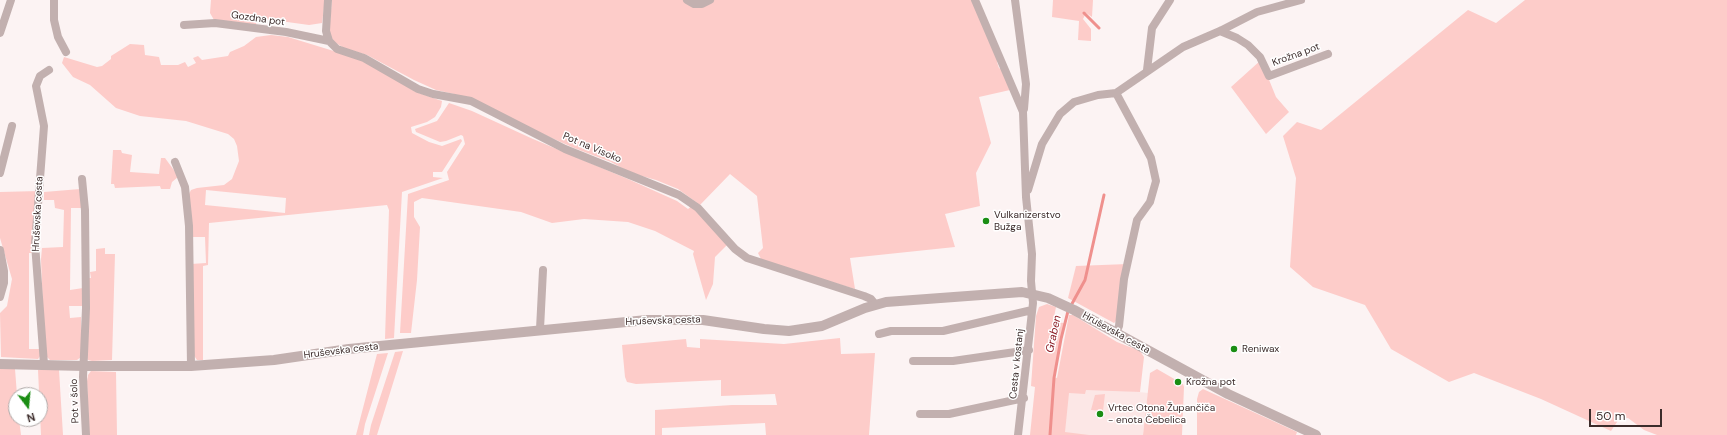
<!DOCTYPE html>
<meta charset="utf-8">
<style>
body{margin:0}
#map{position:relative;width:1727px;height:435px;overflow:hidden;background:#fcf3f3;font-family:"DM Sans",sans-serif}
canvas{display:block}
.north{position:absolute;left:8px;top:387px;width:40px;height:40px;box-sizing:border-box;background:#fff;border:1px solid #b1abaa;border-radius:50%;rotate:164deg;font-size:11px;font-weight:700;line-height:16px;text-align:center;color:#3c2c2b}
.north::after{content:'';display:block;margin:auto;width:14px;height:18px;background:#1a8d13;clip-path:polygon(50% 0,100% 100%,50% 72%,0 100%)}
.scale{position:absolute;left:1589px;top:409px;width:73px;height:18px;box-sizing:border-box;border:2px solid #3c2c2b;border-top:0;padding-left:5px;font-size:12px;line-height:14px;white-space:nowrap;color:#3c2c2b;-webkit-text-stroke:3px #fff;paint-order:stroke}
</style>
<div id="map">
<canvas width="1727" height="435"></canvas>
<div class="north">N</div>
<div class="scale">50 m</div>
</div>
<script>
const g = document.querySelector('canvas').getContext('2d');
g.lineJoin = 'round';
function fillPath(path, color) { g.fillStyle = color; g.fill(path, 'evenodd'); }
const toPath = rows => new Path2D(rows.map(r => 'M' + r).join(''));
function trace(path, color, width, dash) { g.strokeStyle = color; g.lineWidth = width; g.lineCap = dash ? 'butt' : 'round'; g.setLineDash(dash || []); g.stroke(path); }
function write(font, color, halo, rows, align = 'center') {
  g.font = font + ' "DM Sans",sans-serif'; g.lineWidth = 3; g.setLineDash([]); g.textBaseline = 'middle'; g.strokeStyle = halo; g.fillStyle = color; for (const [text, x, y, turn = 0] of rows) {
    g.save(); g.translate(x, y); g.rotate((+turn || 0) * Math.PI / 180); g.textAlign = isNaN(turn) ? turn : align; if (halo) g.strokeText(text, 0, 0); g.fillText(text, 0, 0); g.restore();
  }
}
const built = toPath([
 [1057,383,1148,393,1143,435,1053,435]
]);
const green = toPath([
 [211,0,325,0,322,23,309,25,258,18,255,27,214,20,210,13],
 [332,0,973,0,998,57,997,62,999,68,1003,70,1010,90,979,97,991,143,976,173,980,206,945,214,955,247,850,258,855,289,762,261,758,253,763,248,757,196,730,174,700,205,678,189,656,180,631,173,611,162,574,148,454,94,436,90,414,80,367,55,344,48,331,40,329,32],
 [1053,0,1093,0,1092,17,1086,13,1083,19,1091,29,1091,41,1078,40,1079,21,1052,17],
 [1525,0,1727,0,1727,435,1657,435,1644,430,1628,418,1619,419,1611,431,1541,399,1474,373,1449,382,1391,349,1365,305,1313,287,1290,267,1296,178,1283,136,1297,122,1321,130,1468,10,1496,23],
 [271,35,288,37,363,60,416,92,442,101,441,107,435,117,427,122,411,127,412,133,429,142,442,146,461,139,462,141,442,172,433,172,433,177,443,178,402,192,394,338,385,339,389,210,387,205,209,223,208,265,203,266,203,360,197,360,193,354,191,264,206,263,205,237,192,237,189,194,191,190,197,188,224,185,232,179,239,161,237,146,234,139,228,134,186,121,140,116,116,108,90,85,73,77,62,63,64,57,97,67,102,66,111,59,111,56,130,44,144,45,145,55,159,57,161,65,178,65,185,62,188,67,196,63,193,58,198,56,202,60,228,56,230,52,244,46,256,37],
 [206,190,286,198,285,213,205,205],
 [1261,60,1276,97,1289,112,1266,134,1231,87],
 [449,103,472,111,533,139,628,179,677,201,688,209,692,206,727,245,715,257,713,284,706,300,693,254,694,251,655,231,628,222,584,219,552,223,521,212,422,198,414,202,414,217,420,227,417,280,411,333,400,333,408,194,449,180,447,172,465,144,463,136,461,135,446,141,440,142,416,132,415,129,437,121],
 [113,150,121,150,122,153,132,155,130,172,159,174,161,158,165,158,176,173,178,177,172,182,170,189,161,189,160,186,115,188,114,184,111,184],
 [80,189,82,208,71,208,70,290,83,288,83,306,69,306,70,318,81,317,81,357,77,360,50,360,46,356,44,336,41,259,42,248,63,247,64,210,55,208,54,200,44,200,44,192],
 [39,191,36,253,29,253,29,349,41,349,41,355,38,359,1,357,0,313,7,306,12,279,0,238,0,192],
 [105,248,105,254,115,254,112,360,92,361,88,360,86,356,87,278,91,278,90,272,96,271,96,249],
 [1128,264,1117,320,1114,323,1068,298,1076,266],
 [1047,304,1056,307,1053,322,1064,323,1053,377,1057,378,1069,315,1073,315,1117,342,1140,351,1144,357,1140,392,1086,390,1085,394,1069,393,1065,432,1089,435,1030,435,1035,387,1031,386,1036,316,1039,307],
 [840,338,841,354,875,353,869,435,766,435,765,423,662,428,662,435,655,435,655,410,732,405,777,405,775,394,721,396,721,380,636,384,627,382,625,377,622,345,686,339,687,347,700,348,700,339,784,344],
 [403,351,377,435,369,435,371,425,395,352],
 [388,353,365,424,363,435,356,435,377,354],
 [0,369,15,369,17,395,16,419,19,419,21,435,0,435],
 [1157,369,1183,384,1184,387,1182,435,1143,435,1150,373],
 [38,370,59,370,63,435,41,435],
 [91,371,116,372,117,435,89,435,87,381,88,375],
 [1203,389,1297,432,1296,435,1197,435,1197,399,1199,392],
 [1105,394,1103,411,1091,410,1095,395]
]);
const stream = toPath([
 [1084,13,1099,28],
 [1050,435,1054,378,1061,339,1068,311,1085,280,1104,195]
]);
const minor = toPath([
 [54,0,54,20,58,37,66,52],
 [328,0,326,31,329,41,337,49,364,58,418,89,433,94,471,101,565,149,679,195,698,208,735,249,747,258,864,296,871,299,875,304],
 [687,0,694,4,702,4,710,0],
 [975,0,1023,112,1026,197,1032,254,1031,281,1033,303,1018,435],
 [1015,0,1026,84,1024,109],
 [184,25,215,23,286,32,329,41],
 [1220,31,1237,38,1248,45,1260,57,1269,76,1328,54],
 [0,33,11,0],
 [1147,70,1152,28,1170,0],
 [1116,93,1183,47,1220,31,1257,12,1301,0],
 [175,162,185,187,189,226,191,366],
 [0,173,12,126],
 [82,179,85,210,86,308,83,377,86,435],
 [1028,190,1042,144,1060,114,1074,102,1098,95,1116,93,1151,158,1156,181,1150,202,1137,220,1124,279,1119,326,1116,333],
 [0,250,4,271,4,283,0,297],
 [540,329,543,270],
 [879,334,891,331,943,331,1032,310],
 [913,361,953,361,1029,350],
 [44,364,35,244,44,126,36,86,40,76,49,70],
 [920,414,949,414,1024,398]
]);
const tertiary = toPath([
 [0,364,84,366,191,366,274,360,349,349,647,320,703,320,764,329,789,331,822,326,865,308,886,302,1022,292,1048,298,1074,310,1228,394,1316,435]
]);
const markers = [
 [986,221,4,"#1a8d13"],
 [1234,349,4,"#1a8d13"],
 [1178,382,4,"#1a8d13"],
 [1100,414,4,"#1a8d13"]
];
const streetNames = [
 ["Gozdna pot",258,19,8],
 ["Krožna pot",1296,55,-20],
 ["Pot na Visoko",592,148,23],
 ["Hruševska cesta",38,214,-87],
 ["Hruševska cesta",663,321,-2],
 ["Hruševska cesta",1116,333,29],
 ["Hruševska cesta",341,351,-7],
 ["Cesta v kostanj",1017,364,-84],
 ["Pot v šolo",75,401,-92]
];
const poiNames = [
 ["Vulkanizerstvo",994,215],
 ["Bužga",994,227],
 ["Reniwax",1242,349],
 ["Krožna pot",1186,382],
 ["Vrtec Otona Župančiča",1108,408],
 ["- enota Čebelica",1108,420]
];
const waterNames = [
 ["Graben",1054,334,-78]
];
fillPath(built, '#fce7e6');
fillPath(green, '#fdccc9');
trace(stream, '#ef908d', 3);
trace(minor, '#c2b0af', 8);
trace(tertiary, '#c2b0af', 10);
for (const [x, y, r, color] of markers) { const dot = new Path2D(); dot.arc(x, y, r, 0, 2 * Math.PI); g.fillStyle = color; g.fill(dot); trace(dot, '#fff', 1.5); }
write('10px', '#3c2c2b', '#fff', streetNames);
write('10px', '#3c2c2b', '#fff', poiNames, 'left');
write('italic 11px', '#8c1e27', '#fff', waterNames);
</script>
